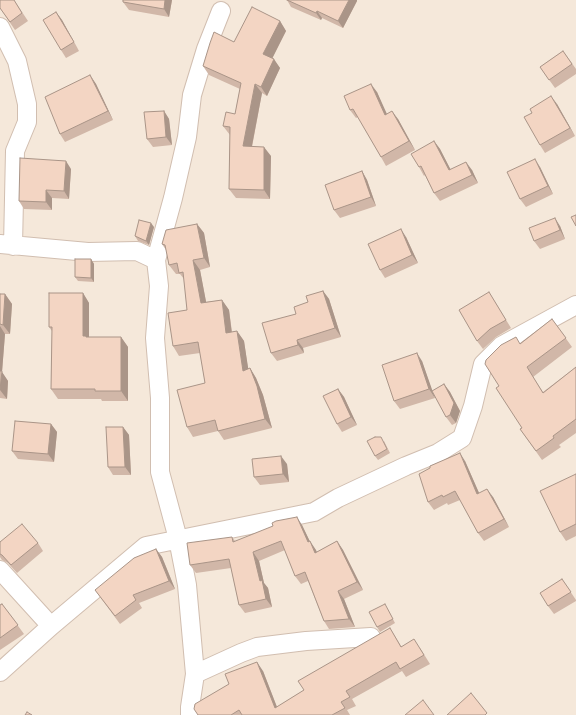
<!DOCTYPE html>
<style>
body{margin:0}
canvas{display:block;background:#fdf6ec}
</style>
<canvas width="576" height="715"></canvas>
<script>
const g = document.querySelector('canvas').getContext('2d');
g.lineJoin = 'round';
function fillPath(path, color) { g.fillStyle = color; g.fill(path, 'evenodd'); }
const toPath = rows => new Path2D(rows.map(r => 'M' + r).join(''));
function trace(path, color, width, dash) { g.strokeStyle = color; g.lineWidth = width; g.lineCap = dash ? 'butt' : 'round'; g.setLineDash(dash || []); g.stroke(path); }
const residential = toPath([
 [0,0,576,0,576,715,0,715]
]);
const street = toPath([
 [0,27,17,61,27,104,27,122,15,151,13,246],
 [0,244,88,252,137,251,156,260],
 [0,570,51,626],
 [0,672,51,626,146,546,314,512,338,498,406,466,438,453,462,438,473,406,483,364,501,346,576,305],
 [195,674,241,653,257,647,306,641,371,637],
 [190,715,190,707,195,674,187,585,178,539,160,472,160,398,155,338,159,286,156,260,173,198,187,137,192,95,206,49,221,11]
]);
const wall = toPath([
 [14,0,28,21,15,30,0,8],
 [172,0,169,17,129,10,123,2],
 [287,0,357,0,357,1,343,28,322,18,321,20,291,7],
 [56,12,62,20,79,51,66,58,61,50],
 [280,21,286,31,272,58,280,68,267,96,262,93,252,147,271,156,270,199,236,198,229,189,230,135,223,126,235,114,240,89,209,75,203,66,234,42],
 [563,51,576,69,576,74,555,88,540,67],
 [90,75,96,84,113,120,65,142,60,134],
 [377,92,386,114,398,119,415,150,386,166,381,157,358,117,356,118,350,110],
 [557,104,575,136,545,153,540,145],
 [164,111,169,119,172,145,153,147,147,139],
 [434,141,440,149,450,169,472,170,478,183,440,201,434,193,425,175,424,176,419,167],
 [540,167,553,194,526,207,520,199],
 [71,169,69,199,52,198,52,210,24,209,19,201],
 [362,171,367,180,376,206,340,218,334,210],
 [197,224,204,233,210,267,200,270,206,302,222,300,229,310,232,332,237,331,244,341,248,369,250,368,256,378,263,395,272,428,224,440,218,431,193,437,187,427,205,383,200,353,179,356,173,346,187,310,184,279,180,274,176,274,169,265,166,250,162,244],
 [560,226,565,239,540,249,534,241],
 [154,227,149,245,138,241,135,236],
 [406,237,418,263,385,278,380,270],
 [91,259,94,264,94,282,78,281,75,277],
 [323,291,329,299,341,337,303,348,304,353,277,361,271,353,296,314,308,302],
 [489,292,511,328,496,337,483,349,477,341],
 [83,293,89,303,89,337,121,337,128,347,128,401,102,401,101,399,58,399,51,389,52,331,49,327],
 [0,294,5,294,12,304,10,334,5,334,2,372,8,381,7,399,0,398],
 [552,319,572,347,533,377,543,392,576,367,576,433,559,445,561,447,542,460,520,429,522,428,499,386,520,343],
 [422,361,432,391,444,384,450,392,460,411,456,423,452,425,446,417,433,392,435,398,400,409,394,401],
 [338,389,344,397,357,425,342,432,337,424],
 [51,424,57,432,54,462,18,459,12,451],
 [123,427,129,435,131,475,113,475,108,467],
 [384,441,390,453,378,460,375,456],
 [465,461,479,493,493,497,509,527,484,541,478,533,460,500,448,505,447,503,434,510,428,502],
 [287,464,289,482,260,485,254,477],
 [576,474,576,536,566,541,560,532],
 [302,525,310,542,317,552,337,541,343,550,363,590,344,599,355,627,329,629,324,621,308,581,301,584,295,576,285,550,259,561,264,583,268,588,272,607,245,613,239,605,231,568,196,573,190,565,232,537,235,541],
 [0,542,38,543,43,551,17,573,8,563,2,560,0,557],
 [156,549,162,557,175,589,139,603,142,608,120,624,95,590],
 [562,579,576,600,576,601,554,614,548,606],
 [2,604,24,634,0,650,0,605],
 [387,608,395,623,380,632,377,627],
 [390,628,401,646,420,648,430,664,406,677,402,671,352,699,356,706,347,710,350,715,198,715,263,671,277,707,304,690]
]);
const shadedWall = toPath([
 [165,0,172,0,169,17,164,9],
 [349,0,357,0,357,1,343,28,338,21],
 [317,11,322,18,321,20,316,13],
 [56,12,62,20,79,51,74,42],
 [280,21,286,31,270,63,263,54],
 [274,59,280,68,267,96,261,87],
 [90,75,96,84,113,120,108,111],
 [255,84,262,93,250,156,243,146],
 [371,84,377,92,391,123,385,115],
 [551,96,557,104,575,136,570,128],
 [164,111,169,119,172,145,166,137],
 [392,111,398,119,415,150,409,141],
 [434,141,440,149,455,178,449,170],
 [264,147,271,156,270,199,264,190],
 [535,159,540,167,553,194,548,186],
 [66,161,71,169,69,199,64,191],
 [466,162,472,170,478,183,472,175],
 [362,171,367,180,376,206,371,197],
 [46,190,52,198,52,210,46,202],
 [555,218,560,226,565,239,560,230],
 [151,223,154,227,149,245,146,241],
 [197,224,204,233,210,267,204,258],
 [401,229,406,237,418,263,412,255],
 [91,259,94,264,94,282,91,278],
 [193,260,200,270,208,312,201,303],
 [323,291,329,299,341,337,335,328],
 [83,293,89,303,89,341,83,336],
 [5,294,12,304,10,334,3,325],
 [222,300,229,310,233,343,226,333],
 [0,326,5,334,2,372,8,381,7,399,0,390],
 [237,331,244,341,250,380,243,371],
 [121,337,128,347,128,401,121,391],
 [297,340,303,348,304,353,298,345],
 [417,353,422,361,435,398,429,389],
 [250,368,256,378,263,395,272,428,265,419],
 [444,384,450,392,460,411,456,423,450,415],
 [338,389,344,397,357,425,351,417],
 [51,424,57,432,54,462,48,454],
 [123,427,129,435,131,475,125,467],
 [460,453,465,461,483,502,477,494],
 [281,456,287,464,289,482,283,474],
 [487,489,493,497,509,527,504,519],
 [297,517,302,525,314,550,308,542],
 [310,541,316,550,320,561,315,553],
 [337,541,343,550,363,590,357,582],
 [156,549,162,557,175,589,169,581],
 [253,552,259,561,264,583,268,588,272,607,266,599,260,581],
 [338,591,344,599,355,627,349,619],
 [257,662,263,671,280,715,275,708]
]);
const building = toPath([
 [0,0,14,0,22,13,10,22,0,8,0,0],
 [123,0,165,0,164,9,123,2,123,0],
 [287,0,349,0,338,21,317,11,316,13,287,0],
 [252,7,280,21,263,54,274,59,261,87,255,84,243,146,264,147,264,190,229,189,230,127,223,126,226,112,235,114,241,83,203,66,210,43,214,32,234,42,252,7],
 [56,12,74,42,61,50,43,20,56,12],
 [563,51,572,64,549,80,540,67,563,51],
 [90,75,108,111,60,134,45,97,90,75],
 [371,84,385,115,392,111,409,141,381,157,353,109,350,110,344,96,371,84],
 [551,96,570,128,540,145,524,117,532,113,530,109,551,96],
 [164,111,166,137,147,139,144,112,164,111],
 [434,141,449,170,466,162,472,175,434,193,421,166,419,167,411,154,434,141],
 [20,158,66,161,64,191,46,190,46,202,19,201,20,158],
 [535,159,548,186,520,199,507,172,535,159],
 [362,171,371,197,334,210,325,185,362,171],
 [576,215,576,226,571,217,576,215],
 [555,218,560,230,534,241,529,228,555,218],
 [139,220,151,223,146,241,135,236,139,220],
 [197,224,204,258,193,260,201,303,222,300,226,333,237,331,243,371,250,368,257,386,265,419,218,431,215,420,187,427,177,390,205,383,198,342,173,346,168,313,187,310,183,272,179,273,177,263,169,265,165,245,162,244,166,230,197,224],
 [401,229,412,255,380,270,368,244,401,229],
 [75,259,91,259,91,278,75,277,75,259],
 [323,291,335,328,297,340,298,345,271,353,262,323,296,314,294,307,308,302,306,296,323,291],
 [489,292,506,320,490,329,477,341,459,310,489,292],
 [49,293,83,293,83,336,86,336,86,337,121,337,121,391,95,391,95,389,51,389,52,327,49,327,49,293],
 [0,294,5,294,3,325,0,324,0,294],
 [552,319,566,338,527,367,543,393,576,367,576,419,553,436,554,438,536,451,520,429,522,428,496,388,499,386,485,364,486,360,501,345,516,337,520,344,552,319],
 [417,353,429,389,394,401,382,365,417,353],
 [0,371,2,371,0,390,0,371],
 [444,384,454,403,450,415,446,417,432,391,444,384],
 [338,389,351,417,337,424,323,396,338,389],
 [15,421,51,424,48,454,12,451,15,421],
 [106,427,123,427,125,467,108,467,106,427],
 [375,437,381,437,387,449,375,456,367,441,375,437],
 [460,453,477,494,487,489,504,519,478,533,455,491,443,497,442,495,428,502,419,474,430,468,430,466,460,453],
 [281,456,283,474,254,477,252,459,281,456],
 [576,474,576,524,560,532,540,491,576,474],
 [297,517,308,542,310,541,315,553,337,541,357,582,338,591,349,619,324,621,305,572,295,576,281,541,253,552,260,581,262,580,266,599,239,605,229,559,190,565,187,543,232,537,233,542,273,526,272,523,276,521,297,517],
 [22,524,38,543,11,565,2,555,0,554,0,542,22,524],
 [156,549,169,581,133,595,136,600,115,616,95,590,134,558,156,549],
 [562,579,571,592,548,606,540,593,562,579],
 [2,604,18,625,0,638,0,605,2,604],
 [385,604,393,619,377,627,369,612,385,604],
 [390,628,401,647,414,639,424,655,400,669,396,662,346,691,350,697,341,702,345,708,332,715,242,715,239,710,231,715,198,715,194,709,195,704,229,684,225,674,257,662,275,708,304,690,298,681,390,628],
 [471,693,487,713,485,715,447,715,471,693],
 [423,700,434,715,405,715,423,700],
 [27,712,32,715,25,715,27,712]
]);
fillPath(residential, '#f5e8da');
trace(street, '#d1beb0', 20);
trace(street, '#fff', 18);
fillPath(wall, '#d1b7a8');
fillPath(shadedWall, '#aa9588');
fillPath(building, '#f3d5c3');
trace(building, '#aa9588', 1);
</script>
